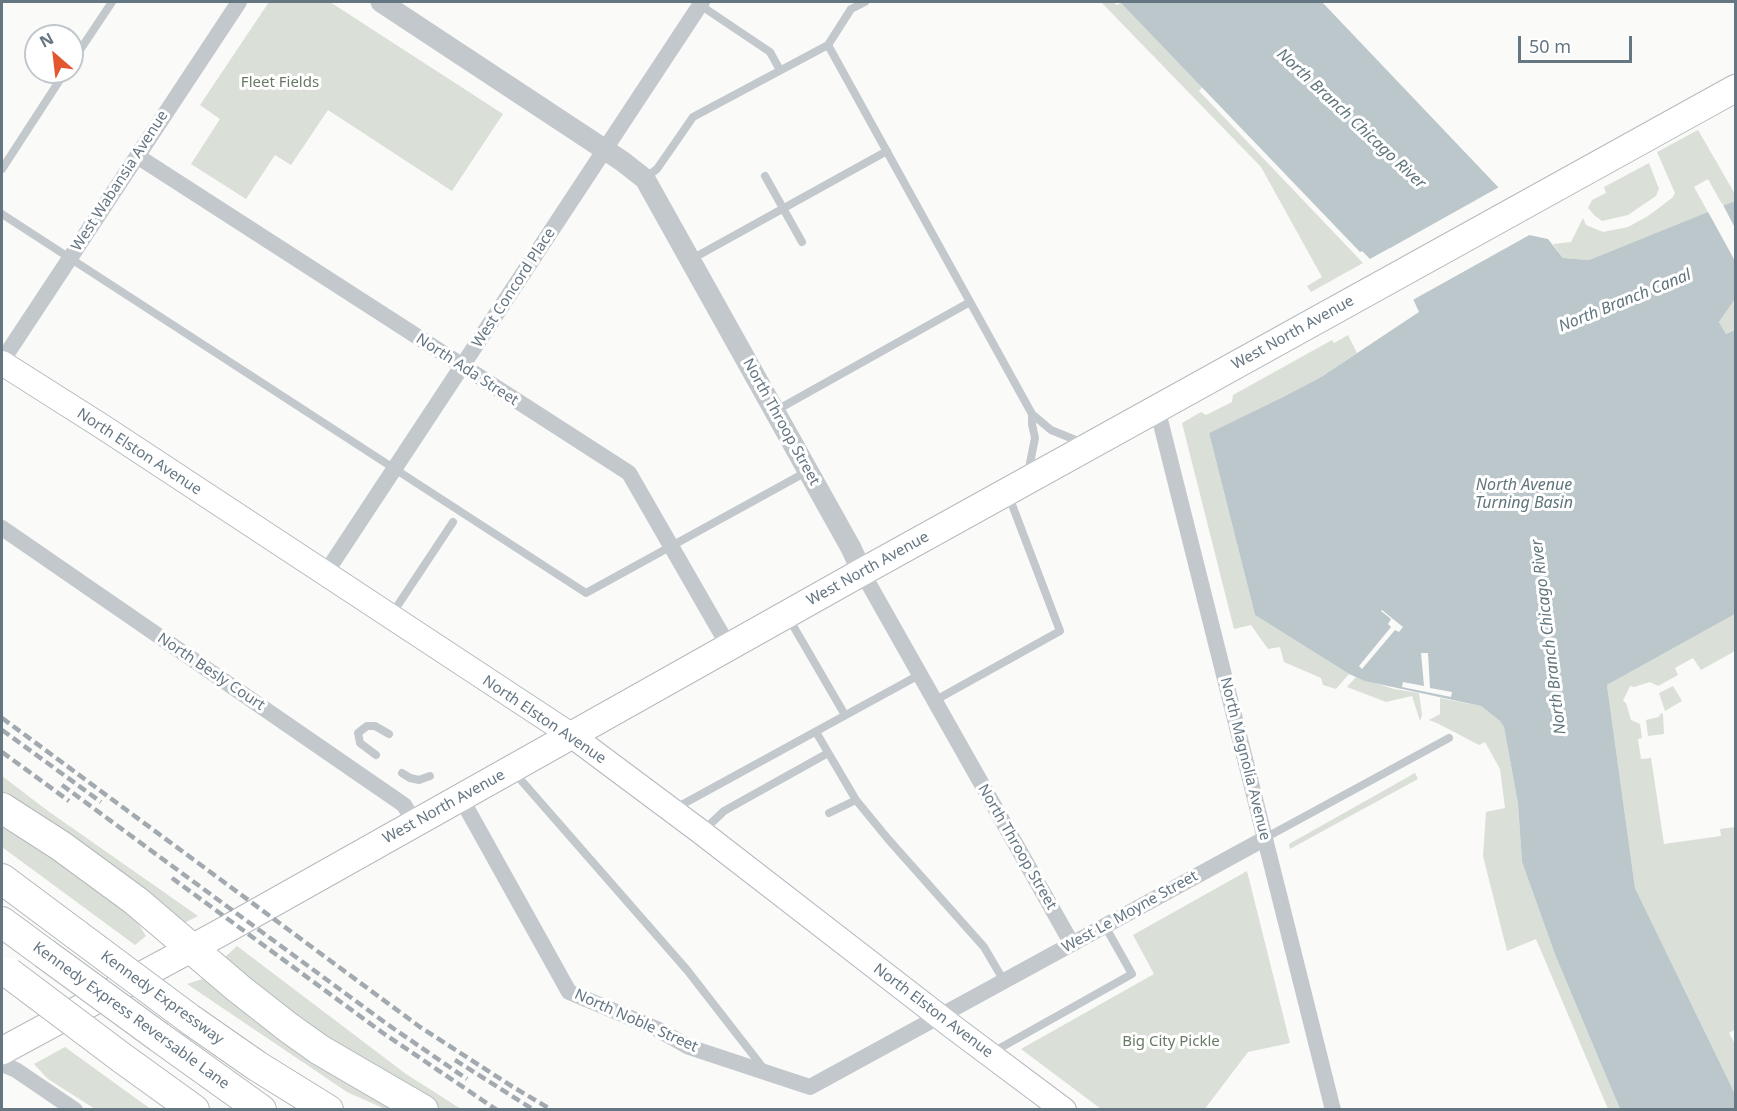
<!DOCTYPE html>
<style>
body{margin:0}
#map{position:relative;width:1737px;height:1111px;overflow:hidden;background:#fafaf8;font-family:"Noto Sans",sans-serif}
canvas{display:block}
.frame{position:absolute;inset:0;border:3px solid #657683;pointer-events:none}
.north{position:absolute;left:24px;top:24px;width:60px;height:60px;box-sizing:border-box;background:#fff;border:2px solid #c1c8cd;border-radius:50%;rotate:332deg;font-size:16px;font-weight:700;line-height:24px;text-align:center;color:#657683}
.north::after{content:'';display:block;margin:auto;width:21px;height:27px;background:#e4572e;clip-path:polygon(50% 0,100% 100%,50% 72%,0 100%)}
.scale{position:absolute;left:1518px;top:36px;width:114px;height:27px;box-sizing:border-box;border:3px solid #657683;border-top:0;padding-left:8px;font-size:18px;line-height:21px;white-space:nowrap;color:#657683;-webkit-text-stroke:4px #fff;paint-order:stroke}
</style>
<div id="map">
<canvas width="1737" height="1111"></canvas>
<div class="frame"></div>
<div class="north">N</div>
<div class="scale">50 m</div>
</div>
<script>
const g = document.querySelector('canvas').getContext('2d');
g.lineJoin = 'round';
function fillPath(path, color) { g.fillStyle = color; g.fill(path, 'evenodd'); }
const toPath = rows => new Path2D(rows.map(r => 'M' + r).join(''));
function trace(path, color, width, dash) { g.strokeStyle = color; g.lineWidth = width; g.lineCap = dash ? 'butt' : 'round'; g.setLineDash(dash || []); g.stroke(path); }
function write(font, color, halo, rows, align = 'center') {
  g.font = font + ' "Noto Sans",sans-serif'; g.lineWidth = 6; g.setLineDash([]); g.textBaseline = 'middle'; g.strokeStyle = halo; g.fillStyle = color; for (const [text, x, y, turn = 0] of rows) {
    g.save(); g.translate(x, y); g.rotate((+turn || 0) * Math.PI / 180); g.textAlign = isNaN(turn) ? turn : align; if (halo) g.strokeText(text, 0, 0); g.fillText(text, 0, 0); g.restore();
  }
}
const green = toPath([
 [269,2,330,2,503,114,452,191,328,110,291,165,275,155,246,199,191,164,220,119,200,105],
 [1101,2,1113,2,1117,5,1121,3,1202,87,1199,91,1363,263,1311,292,1307,286,1322,277,1261,167],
 [1698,130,1735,194,1735,201,1723,206,1708,179,1694,187,1708,212,1589,260,1563,258,1553,244,1571,242,1583,218,1586,225,1603,232,1628,227,1648,216,1672,198,1675,193,1657,152],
 [1649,163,1659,189,1656,196,1628,215,1602,221,1595,216,1588,208,1592,200,1606,193,1604,187],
 [1735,299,1735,334,1733,330,1726,334,1719,322],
 [1348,335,1357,353,1321,377,1285,396,1209,433,1255,615,1349,674,1336,689,1323,685,1321,678,1284,662,1280,647,1268,649,1251,625,1234,629,1182,423,1201,412,1206,415,1232,402,1233,395,1332,340,1334,343],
 [1735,614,1735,651,1701,670,1693,658,1675,668,1678,675,1658,686,1650,682,1634,687,1630,686,1623,701,1626,703,1631,720,1640,724,1642,738,1638,739,1641,759,1651,758,1664,844,1721,836,1720,829,1735,827,1736,1029,1729,1033,1735,1044,1735,1094,1635,888,1607,685],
 [1356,677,1394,689,1419,693,1422,715,1420,721,1412,696,1386,702,1347,687],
 [1673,686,1682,701,1665,711,1659,693],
 [1440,698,1481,706,1500,721,1504,727,1518,804,1522,862,1556,957,1620,1109,1608,1109,1536,939,1507,951,1483,856,1486,812,1505,808,1500,769,1485,742,1479,745,1439,724,1429,720,1440,714],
 [1661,713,1663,714,1664,734,1648,736,1646,720,1659,717],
 [1415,773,1418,779,1290,849,1289,844],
 [2,776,48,811,198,916,184,923,2,796],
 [2,822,122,905,138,923,146,936,135,945,2,847],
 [1247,871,1290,1043,1248,1052,1204,1110,1101,1109,1021,1049,1154,974,1133,935],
 [237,946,406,1074,461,1109,441,1109,284,1010,225,957],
 [202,979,215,986,259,1024,304,1056,398,1109,385,1109,347,1092,187,984],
 [65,1047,134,1097,151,1109,95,1109,48,1079,34,1064]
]);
const water = toPath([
 [1120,2,1322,2,1499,188,1529,235,1548,239,1563,258,1589,260,1735,201,1735,299,1719,322,1726,334,1734,330,1735,334,1735,614,1607,685,1635,888,1735,1094,1735,1109,1620,1109,1556,957,1522,862,1518,804,1504,727,1500,721,1481,706,1365,681,1349,674,1255,615,1209,433,1285,396,1321,377,1419,312,1390,248,1370,259,1362,251,1360,252]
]);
const pier = toPath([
 [1501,186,1531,232,1533,233,1411,301,1389,252,1371,262,1367,261],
 [1722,203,1735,228,1735,261,1707,210],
 [1382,610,1403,627,1399,632,1395,630,1362,669,1359,666,1391,627,1388,624,1391,619,1381,611],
 [1421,653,1428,653,1430,688,1452,692,1451,697,1402,687,1403,682,1424,686]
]);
const service = toPath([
 [700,5,770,52,780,70],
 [828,45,1032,414,1032,424,1035,438,1028,473],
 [72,62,112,2],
 [2,169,65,72],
 [765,176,802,242],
 [645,178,657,169,693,117,828,45,851,9,865,2],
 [2,214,586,593,808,471],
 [690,260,887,151],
 [775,411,970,302],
 [1032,414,1051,430,1083,443],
 [392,614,453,522],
 [788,617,845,715],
 [934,701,1060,631,1008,494],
 [816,732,856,800,888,839,984,947,1004,981],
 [376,755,360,743,358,733,367,726,375,726,389,734],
 [513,771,687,970,764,1069],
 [402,773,410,778,419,780,430,776],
 [674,809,919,675],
 [829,813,856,800],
 [704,830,724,811,828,753],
 [1265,838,1449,738],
 [993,1052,1132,974,1105,926]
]);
const minor = toPath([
 [137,156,629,473,729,647],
 [2,361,239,2],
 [1157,408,1333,1110],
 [2,528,404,805,415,823],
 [862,572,1072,944],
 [325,574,702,2],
 [461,798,569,992,657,1029,689,1047,810,1087,1264,839],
 [2,1064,16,1070,75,1110]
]);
const tertiary = toPath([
 [381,2,622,161,645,179,851,548,862,572]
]);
const secondary = toPath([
 [2,363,103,427,571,735,701,832,953,1027,1064,1110]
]);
const primary = toPath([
 [2,1051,218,934,862,572,1736,88]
]);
const motorway = toPath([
 [2,808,61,846,136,901,238,988,289,1028,320,1050,423,1110],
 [2,879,77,935],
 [2,922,44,953],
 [191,1020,257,1066,328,1110],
 [159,1037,261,1110],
 [122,1058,194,1110]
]);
const rail = toPath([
 [2,718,420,1027,513,1087,552,1110],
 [2,730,101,802],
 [2,752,69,801],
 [62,785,387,1024,467,1079],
 [172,878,383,1033,497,1110],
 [455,1060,534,1110]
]);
const motorwayBridge = toPath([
 [77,935,191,1020],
 [44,953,159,1037],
 [9,973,122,1058]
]);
const parkNames = [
 ["Fleet Fields",280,83],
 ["Big City Pickle",1171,1042]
];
const streetNames = [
 ["West Wabansia Avenue",120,181,-57],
 ["West Concord Place",514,288,-57],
 ["West North Avenue",1293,333,-29],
 ["North Ada Street",467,370,33],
 ["North Throop Street",781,422,61],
 ["North Elston Avenue",139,452,33],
 ["West North Avenue",868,569,-29],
 ["North Besly Court",211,672,34],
 ["North Elston Avenue",544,720,34],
 ["North Magnolia Avenue",1245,759,76],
 ["West North Avenue",444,807,-29],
 ["North Throop Street",1017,847,60],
 ["West Le Moyne Street",1130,912,-29],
 ["Kennedy Expressway",162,998,36],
 ["North Elston Avenue",933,1011,37],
 ["Kennedy Express Reversable Lane",131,1016,36],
 ["North Noble Street",636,1021,24]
];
const waterNames = [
 ["North Branch Chicago River",1351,119,43],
 ["North Branch Canal",1625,301,-22],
 ["North Avenue",1524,485],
 ["Turning Basin",1524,503],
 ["North Branch Chicago River",1549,637,-97]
];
fillPath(green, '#dadfd7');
fillPath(water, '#bbc7cb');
fillPath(pier, '#fafaf8');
trace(secondary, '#b3babf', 26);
trace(primary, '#b5babe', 29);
trace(motorway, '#b4b9bd', 32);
trace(service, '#c3c8cc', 8);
trace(minor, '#c3c8cc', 16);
trace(tertiary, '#c3c8cc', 21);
trace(secondary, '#fff', 24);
trace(primary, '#fff', 27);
trace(motorway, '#fff', 30);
trace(rail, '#a2aab0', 4.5, [9, 4.5]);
trace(motorwayBridge, '#b4b9bd', 32, []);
trace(motorwayBridge, '#fff', 30);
write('15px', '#687a64', '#fff', parkNames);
write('15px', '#657683', '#fff', streetNames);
write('italic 16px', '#60757c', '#fff', waterNames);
</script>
